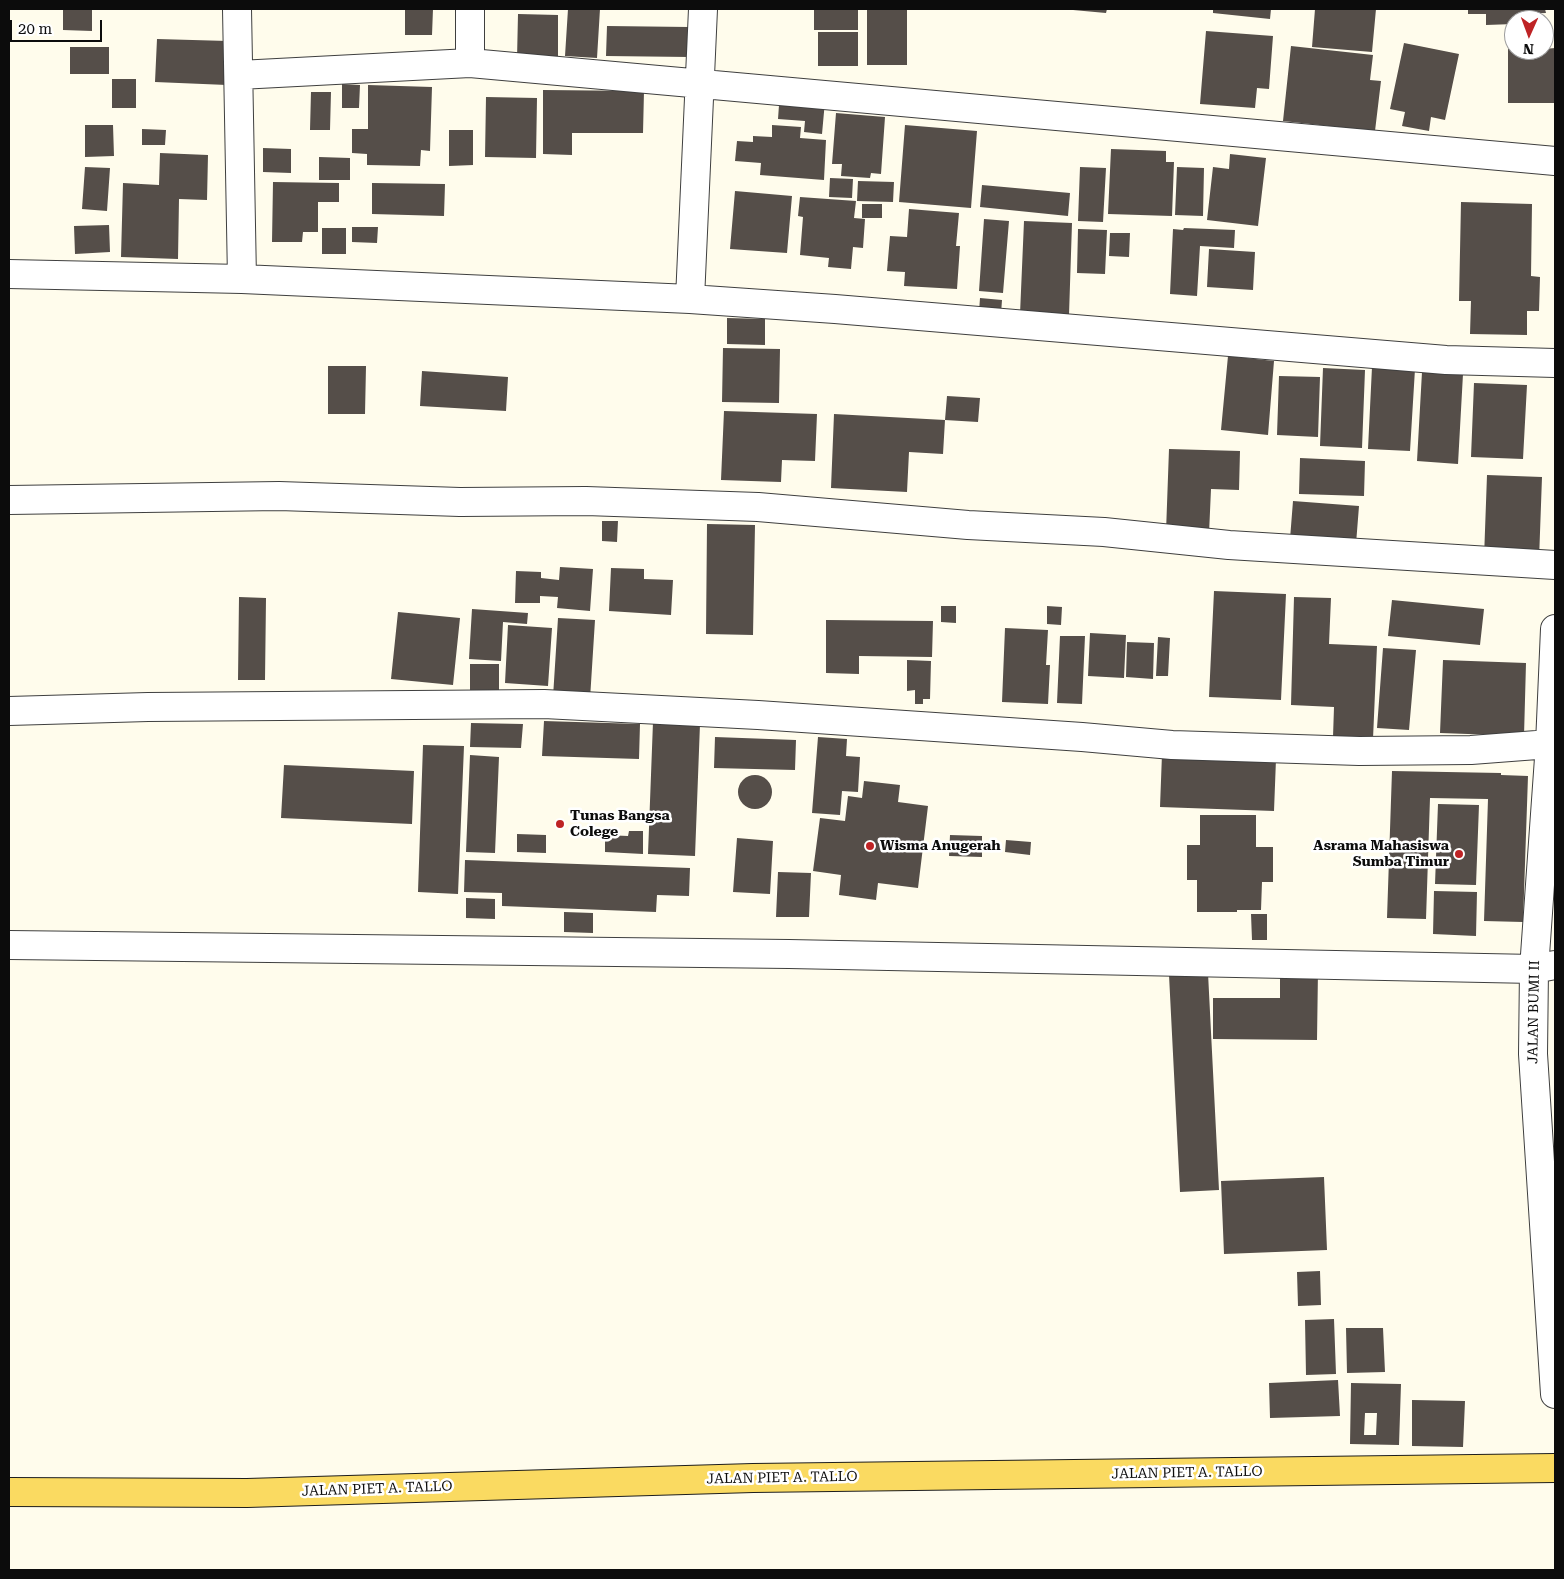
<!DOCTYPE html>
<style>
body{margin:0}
#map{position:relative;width:1564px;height:1579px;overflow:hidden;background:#fffcec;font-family:"Roboto Serif",serif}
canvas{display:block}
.frame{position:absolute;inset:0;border:10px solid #0c0c0c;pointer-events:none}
.north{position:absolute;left:1504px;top:10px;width:50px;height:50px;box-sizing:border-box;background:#fff;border:1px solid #9e9e9e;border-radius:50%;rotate:182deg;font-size:14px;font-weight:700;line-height:20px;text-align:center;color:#0c0c0c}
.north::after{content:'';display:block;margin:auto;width:18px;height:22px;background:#be2325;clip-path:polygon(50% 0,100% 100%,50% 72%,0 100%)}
.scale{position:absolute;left:10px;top:20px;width:92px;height:22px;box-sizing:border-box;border:2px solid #0c0c0c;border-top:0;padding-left:6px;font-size:15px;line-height:18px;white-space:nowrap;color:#0c0c0c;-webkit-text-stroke:4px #fff;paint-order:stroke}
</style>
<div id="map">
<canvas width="1564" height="1579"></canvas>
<div class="frame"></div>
<div class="north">N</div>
<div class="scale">20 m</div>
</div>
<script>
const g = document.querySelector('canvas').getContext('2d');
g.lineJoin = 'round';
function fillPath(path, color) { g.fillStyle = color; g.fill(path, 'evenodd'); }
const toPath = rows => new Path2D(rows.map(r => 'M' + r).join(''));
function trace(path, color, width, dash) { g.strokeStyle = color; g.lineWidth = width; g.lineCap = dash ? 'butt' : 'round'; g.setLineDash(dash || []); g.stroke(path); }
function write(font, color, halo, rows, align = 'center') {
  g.font = font + ' "Roboto Serif",serif'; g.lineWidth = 5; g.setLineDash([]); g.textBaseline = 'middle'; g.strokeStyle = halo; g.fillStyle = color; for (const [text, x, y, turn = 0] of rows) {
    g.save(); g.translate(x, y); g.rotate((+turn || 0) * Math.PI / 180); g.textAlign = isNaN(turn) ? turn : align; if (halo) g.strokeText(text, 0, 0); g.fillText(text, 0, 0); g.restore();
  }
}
const building = toPath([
 [63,9,92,9,92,31,63,30],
 [405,9,433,9,432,35,405,35],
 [568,9,600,9,597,58,565,56],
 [814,9,858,9,858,30,814,30],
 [867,9,907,9,907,65,867,65],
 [1073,9,1107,9,1106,13,1073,10],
 [1213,9,1271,9,1270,19,1213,13],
 [1315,9,1376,9,1372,52,1312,47],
 [1468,9,1545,9,1546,13,1515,14,1514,24,1486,25,1486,14,1468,14],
 [518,14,558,15,558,60,517,59],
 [607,26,689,27,689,57,606,56],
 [1206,31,1273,36,1269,89,1257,88,1255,108,1200,104],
 [818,32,858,32,858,66,818,66],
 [157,39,228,41,227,85,155,82],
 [1404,43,1459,54,1445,120,1431,117,1429,131,1402,126,1405,112,1390,109],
 [1291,46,1373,55,1370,80,1381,81,1375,131,1283,121],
 [70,47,109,47,109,74,70,74],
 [1555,48,1555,103,1508,103,1508,49,1544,50,1544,49],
 [112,79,136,79,136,108,112,108],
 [342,84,360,85,359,108,342,108],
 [368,85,432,87,430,151,421,150,420,166,367,165,367,154,352,153,352,129,368,129],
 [543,90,644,91,643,133,572,133,572,155,543,154],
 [311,92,331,92,330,130,310,130],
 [486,97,537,98,536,158,485,157],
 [825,101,822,134,804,132,805,121,778,119,779,105,806,107],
 [836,113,885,117,881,174,871,173,870,178,841,176,842,164,832,164],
 [85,125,113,125,114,156,85,157],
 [772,125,801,127,800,138,826,140,824,180,760,175,761,163,735,161,737,141,753,142,753,136,772,137],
 [905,125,977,131,971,208,899,202],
 [142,129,166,130,165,145,142,145],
 [449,130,473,130,473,165,449,166],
 [263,148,291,149,291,173,263,172],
 [1111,149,1166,151,1166,162,1174,162,1172,216,1108,214],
 [160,153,208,155,207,200,179,199,178,259,121,257,123,183,159,185],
 [1230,154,1266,158,1258,226,1207,220,1213,167,1229,169],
 [319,157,350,158,350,180,319,180],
 [85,167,110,168,107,211,82,209],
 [1080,167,1106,168,1103,222,1078,221],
 [1177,167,1204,168,1203,216,1175,215],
 [830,178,853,179,852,198,829,197],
 [858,181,894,182,893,202,857,201],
 [273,182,339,183,339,202,318,202,318,232,303,232,302,242,272,242],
 [372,183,445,184,444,216,372,214],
 [982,185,1070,193,1068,216,980,207],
 [735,191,792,196,787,253,730,249],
 [800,197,856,201,854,218,865,219,863,248,853,247,851,269,828,267,829,258,800,255,803,217,798,216],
 [1461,202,1532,204,1531,276,1540,277,1539,311,1527,311,1527,335,1470,334,1471,301,1459,301],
 [862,204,882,204,882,218,862,218],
 [909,209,959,213,956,246,960,246,957,289,904,286,905,272,887,271,890,236,907,237],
 [984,219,1009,221,1003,293,979,291],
 [1024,221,1072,223,1069,315,1020,314],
 [109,225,110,252,75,254,74,226],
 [352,227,378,227,377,243,352,242],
 [322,228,346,228,346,254,322,254],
 [1184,228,1235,230,1234,248,1200,246,1197,296,1170,294,1173,229,1183,230],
 [1078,229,1107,230,1105,274,1077,273],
 [1110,233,1130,233,1129,257,1109,256],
 [1209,249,1255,252,1253,290,1207,287],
 [980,298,1002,300,1001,314,979,312],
 [727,318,765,319,765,345,727,344],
 [723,348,780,349,779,403,722,402],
 [1228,356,1274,361,1268,435,1221,430],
 [328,366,366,366,365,414,328,414],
 [1372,367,1415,369,1410,451,1368,449],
 [1323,368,1365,370,1362,448,1320,446],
 [422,371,508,377,506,411,420,406],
 [1422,372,1463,374,1458,464,1417,461],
 [1279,376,1320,377,1318,437,1277,435],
 [1474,383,1527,385,1523,459,1471,457],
 [947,396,980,398,978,422,945,420,943,454,909,452,907,492,831,488,834,414,945,420],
 [724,411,817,414,815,461,782,460,781,482,721,480],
 [1169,449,1240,451,1239,490,1211,489,1209,534,1166,532],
 [1300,458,1365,461,1364,496,1299,494],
 [1487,475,1542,477,1539,560,1484,558],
 [1293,501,1359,506,1356,544,1290,539],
 [602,521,618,521,617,542,602,541],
 [707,524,755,525,753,635,706,634],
 [560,567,593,569,590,611,557,608,558,597,540,596,540,603,515,603,516,571,541,572,541,593,541,578,559,580],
 [611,568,644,569,644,579,673,580,671,615,609,611],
 [1214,591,1286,594,1281,700,1209,697],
 [239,597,266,598,265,680,238,680],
 [1294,597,1331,598,1329,644,1377,646,1373,739,1333,737,1334,707,1291,705],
 [1392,600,1484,609,1480,645,1388,636],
 [941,606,956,606,956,623,941,622],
 [1047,606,1062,607,1061,625,1047,624],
 [472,609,528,613,527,624,503,622,501,661,469,659],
 [398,612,460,618,453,685,391,679],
 [558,618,595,620,590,699,553,697],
 [826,620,933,621,932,657,859,656,859,674,826,673],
 [508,625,552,628,548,686,505,683],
 [1005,628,1048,630,1046,665,1050,665,1048,704,1002,702],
 [1090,633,1126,635,1124,678,1088,676],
 [1060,636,1085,636,1082,704,1057,703],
 [1158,637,1170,638,1168,676,1156,676],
 [1127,642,1154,643,1153,679,1126,677],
 [1383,648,1416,650,1409,730,1377,728],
 [907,660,931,661,930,699,923,699,923,704,915,704,915,690,907,691],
 [1443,660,1526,663,1524,736,1440,733],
 [470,664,499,664,499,701,470,701],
 [544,721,640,724,639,759,542,756],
 [653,722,700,724,695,856,648,854],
 [471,723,523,724,521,748,470,747],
 [715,737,796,740,795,770,714,768],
 [818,737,847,739,846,756,860,757,858,792,842,791,840,815,812,813],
 [423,745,464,746,458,894,418,892],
 [1162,754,1276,759,1274,811,1160,807],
 [470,755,499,757,495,853,466,852],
 [284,765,414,771,412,824,281,818],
 [1392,771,1501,773,1501,775,1528,776,1523,922,1484,921,1488,799,1430,798,1426,919,1387,918],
 '738 792a17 17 0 1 1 34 0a17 17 0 1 1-34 0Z',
 [864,781,900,785,898,802,928,806,918,888,878,883,876,900,839,895,841,875,813,871,820,818,845,821,848,796,862,798],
 [1438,804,1479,805,1476,885,1435,884],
 [1200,815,1256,815,1256,847,1273,847,1273,882,1262,882,1261,910,1237,910,1237,912,1197,912,1197,880,1187,880,1187,845,1200,845],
 [629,831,643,831,643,854,605,852,605,835,628,836],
 [517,834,546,835,546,853,517,852],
 [950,835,982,836,982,857,949,856],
 [737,838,773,841,770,894,733,892],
 [1006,840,1031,842,1030,855,1005,852],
 [465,860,690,868,689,896,657,895,656,912,502,906,502,893,464,892],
 [778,872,811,873,809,917,776,917],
 [1434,891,1477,892,1476,936,1433,934],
 [466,898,495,899,495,919,466,918],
 [564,912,593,913,593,933,564,932],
 [1251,914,1267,914,1267,940,1252,940],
 [1280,969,1318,970,1317,1040,1213,1039,1213,998,1280,998],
 [1208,973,1219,1190,1180,1192,1169,975],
 [1324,1177,1327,1250,1224,1254,1221,1181],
 [1320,1271,1321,1305,1298,1306,1297,1272],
 [1334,1319,1336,1374,1306,1375,1305,1320],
 [1346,1328,1383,1328,1385,1372,1347,1373],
 [1338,1380,1340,1416,1270,1418,1269,1383],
 [1351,1383,1401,1384,1399,1445,1350,1444],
 [1365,1413,1377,1413,1376,1435,1364,1435],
 [1412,1400,1465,1401,1463,1447,1412,1446]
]);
const minor = toPath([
 [237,9,242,279],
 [470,63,470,9],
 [239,75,470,63,1555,161],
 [9,274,242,279,690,299,703,9],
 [690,299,835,309,1446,360,1555,363],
 [9,500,279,496,460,502,586,501,758,507,968,525,1104,532,1229,545,1555,565],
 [1555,629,1550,744,1534,969,1533,1054,1555,1394],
 [9,711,148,707,544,704,758,715,1082,737,1172,745,1359,751,1471,750,1550,744],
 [9,945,789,954,1534,969,1555,965]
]);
const major = toPath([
 [9,1492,247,1493,753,1478,1555,1468]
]);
const markers = [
 [560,824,5,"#be2325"],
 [870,846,5,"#be2325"],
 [1459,854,5,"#be2325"]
];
const poiNames = [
 ["Tunas Bangsa",570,816],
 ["Colege",570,832],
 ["Wisma Anugerah",880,846],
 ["Asrama Mahasiswa",1449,846,"right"],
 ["Sumba Timur",1449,862,"right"]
];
const streetNames = [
 ["JALAN BUMI II",1534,1012,-89],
 ["JALAN PIET A. TALLO",1187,1473,-1],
 ["JALAN PIET A. TALLO",782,1478,-1],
 ["JALAN PIET A. TALLO",377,1489,-2]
];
fillPath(building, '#554e49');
trace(minor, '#3f3f3f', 30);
trace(major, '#1d1d1d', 30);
trace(minor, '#fff', 28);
trace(major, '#fada61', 28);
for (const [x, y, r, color] of markers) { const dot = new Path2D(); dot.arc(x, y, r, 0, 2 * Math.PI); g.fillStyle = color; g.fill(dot); trace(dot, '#fff', 2); }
write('bold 14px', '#0c0c0c', '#fff', poiNames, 'left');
write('14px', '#0c0c0c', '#fff', streetNames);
</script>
